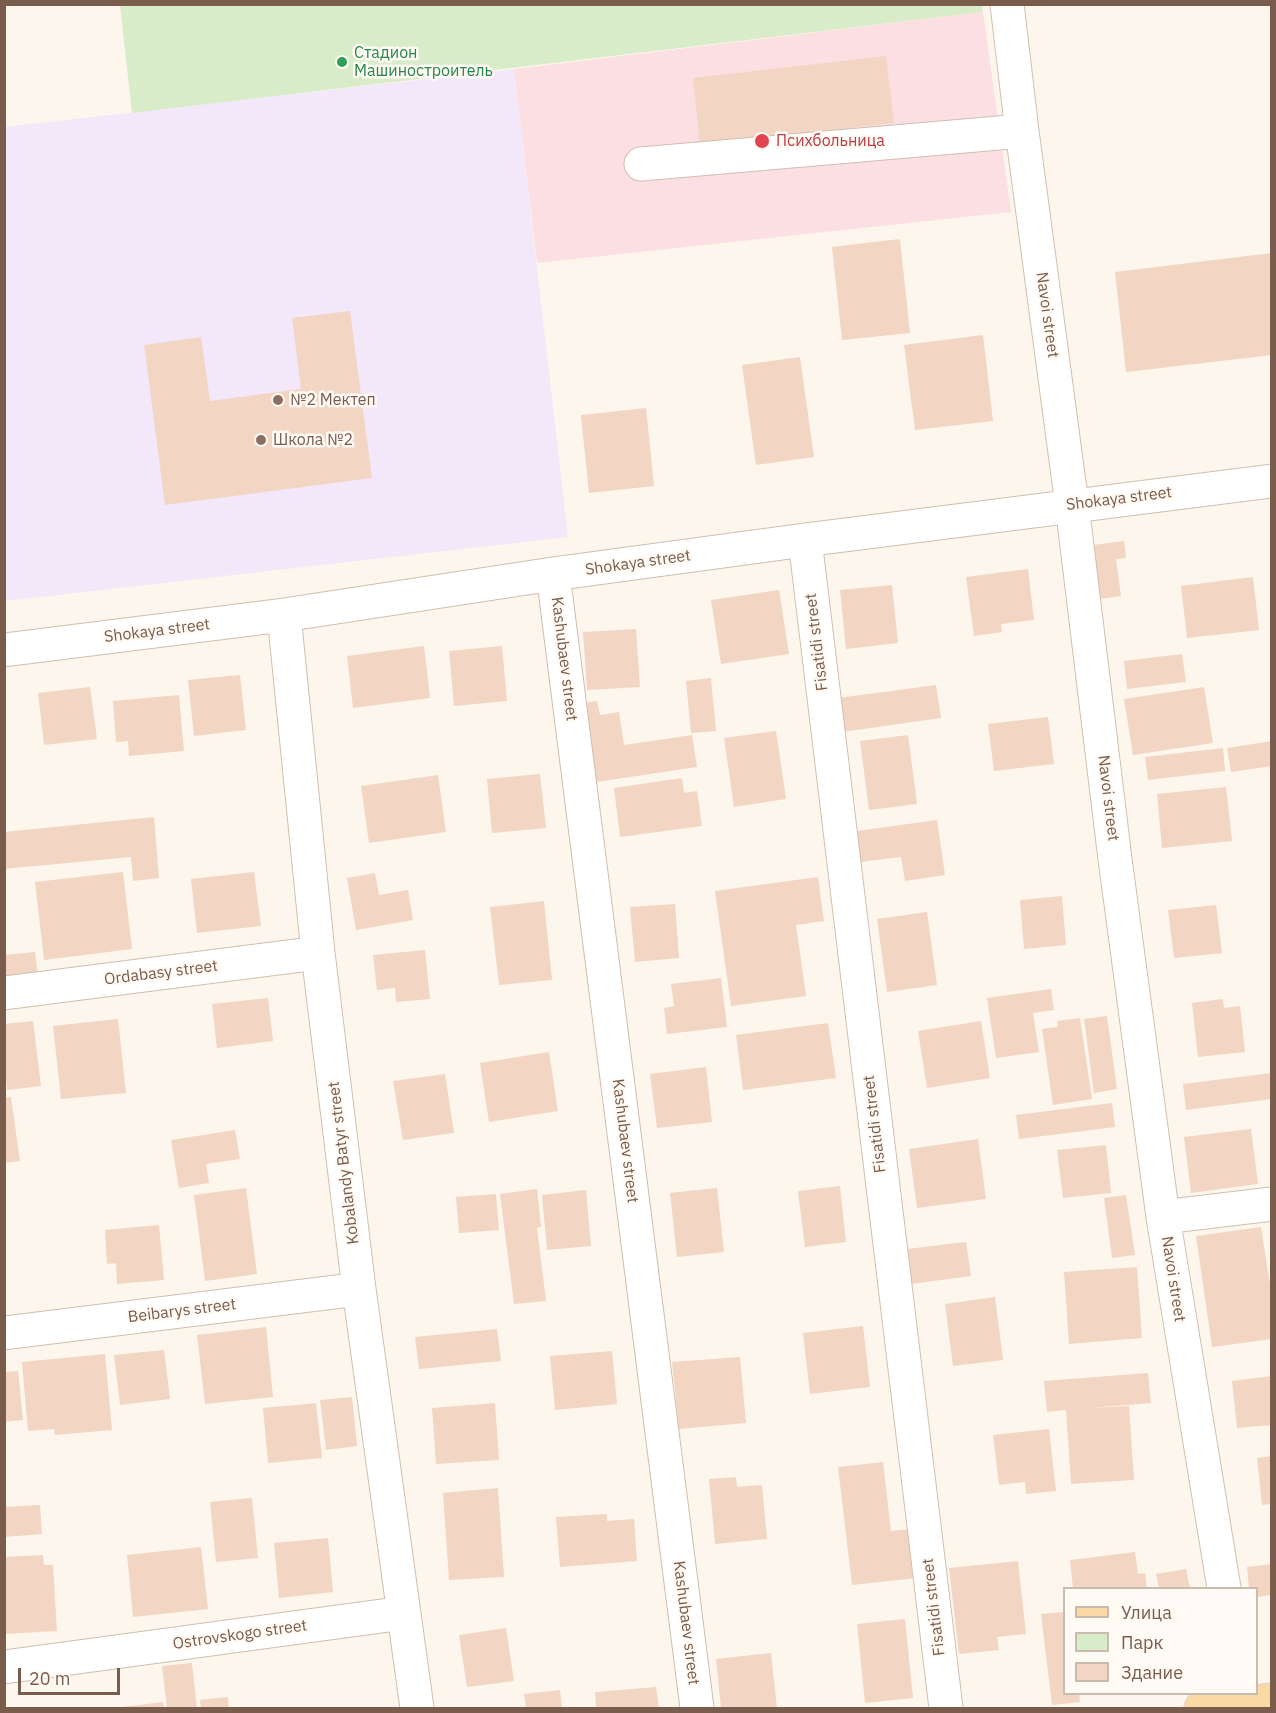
<!DOCTYPE html>
<meta charset="utf-8">
<style>
body{margin:0}
#map{position:relative;width:1276px;height:1713px;overflow:hidden;background:#fdf6ec;font-family:"IBM Plex Sans",sans-serif}
canvas{display:block}
.frame{position:absolute;inset:0;border:6px solid #7a5c4d;pointer-events:none}
.legend{position:absolute;left:1063px;top:1587px;width:195px;height:108px;box-sizing:border-box;background:#fffaf3;border:2px solid #cabbb1;margin:0;padding:8px 10px;list-style:none;font-size:18px;color:#7a5c4d}
.legend li{display:flex;align-items:center;gap:12px;height:30px}
.legend b{width:30px;border:2px solid #cabbb1}
.scale{position:absolute;left:18px;top:1668px;width:102px;height:27px;box-sizing:border-box;border:3px solid #7a5c4d;border-top:0;padding-left:8px;font-size:18px;line-height:21px;white-space:nowrap;color:#7a5c4d;-webkit-text-stroke:4px #fffaf3;paint-order:stroke}
</style>
<div id="map">
<canvas width="1276" height="1713"></canvas>
<div class="frame"></div>
<ul class="legend">
<li><b style="height:8px;background:#fbd9a5"></b>Улица</li>
<li><b style="height:16px;background:#d8ecc9"></b>Парк</li>
<li><b style="height:16px;background:#f3d5c3"></b>Здание</li>
</ul>
<div class="scale">20 m</div>
</div>
<script>
const g = document.querySelector('canvas').getContext('2d');
g.lineJoin = 'round';
function fillPath(path, color) { g.fillStyle = color; g.fill(path, 'evenodd'); }
const toPath = rows => new Path2D(rows.map(r => 'M' + r).join(''));
function trace(path, color, width, dash) { g.strokeStyle = color; g.lineWidth = width; g.lineCap = dash ? 'butt' : 'round'; g.setLineDash(dash || []); g.stroke(path); }
function write(font, color, halo, rows, align = 'center') {
  g.font = font + ' "IBM Plex Sans",sans-serif'; g.lineWidth = 5; g.setLineDash([]); g.textBaseline = 'middle'; g.strokeStyle = halo; g.fillStyle = color; for (const [text, x, y, turn = 0] of rows) {
    g.save(); g.translate(x, y); g.rotate((+turn || 0) * Math.PI / 180); g.textAlign = isNaN(turn) ? turn : align; if (halo) g.strokeText(text, 0, 0); g.fillText(text, 0, 0); g.restore();
  }
}
const education = toPath([
 [514,69,568,537,5,601,4,127]
]);
const medical = toPath([
 [983,12,1011,212,537,263,514,69]
]);
const green = toPath([
 [982,4,983,12,132,113,120,5]
]);
const building = toPath([
 [886,56,894,123,700,145,693,78],
 [900,239,910,333,842,340,832,247],
 [1272,253,1272,355,1126,372,1115,272],
 [350,311,372,478,165,505,144,345,201,337,210,401,301,389,292,318],
 [983,335,993,421,915,430,904,345],
 [800,357,814,457,756,465,742,365],
 [646,408,654,486,589,493,581,415],
 [1124,541,1126,558,1116,559,1121,596,1093,600,1086,546],
 [1028,569,1034,620,1001,624,1002,632,974,636,966,577],
 [1253,577,1259,630,1187,638,1181,586],
 [892,585,898,643,846,649,840,590],
 [779,590,789,654,721,664,711,600],
 [636,629,640,687,587,690,583,632],
 [424,646,430,698,353,708,347,656],
 [502,646,507,701,454,706,449,651],
 [1182,654,1186,682,1127,689,1124,661],
 [240,675,246,730,194,736,188,680],
 [711,678,716,731,691,733,686,681],
 [936,685,941,718,835,733,831,699],
 [90,687,97,739,44,745,38,693],
 [1204,687,1213,743,1133,755,1124,699],
 [179,695,184,751,129,756,128,741,116,742,113,701],
 [597,701,600,715,619,712,624,745,692,735,697,767,583,784,571,705],
 [1048,717,1054,764,994,771,988,724],
 [776,731,786,799,734,807,724,738],
 [908,735,917,804,869,810,860,741],
 [1272,741,1272,766,1231,772,1227,748],
 [1223,748,1225,771,1148,780,1145,757],
 [540,774,546,828,492,833,487,779],
 [438,775,446,832,369,843,361,786],
 [682,778,684,793,697,791,702,826,620,837,614,788],
 [1226,787,1232,841,1162,848,1157,794],
 [154,817,159,878,133,881,131,857,4,869,4,832],
 [937,820,945,875,905,881,901,857,861,862,857,831],
 [123,872,132,949,44,960,35,882],
 [254,872,261,926,197,933,191,879],
 [375,873,379,895,408,890,413,920,356,930,347,878],
 [818,877,824,921,796,925,806,996,731,1006,715,891],
 [1062,896,1066,945,1024,949,1020,900],
 [544,901,552,980,499,985,490,907],
 [675,904,679,958,635,962,630,907],
 [1216,905,1222,953,1174,958,1168,910],
 [927,912,937,985,887,992,877,919],
 [425,950,430,999,396,1002,395,988,377,990,373,955],
 [35,952,38,976,4,979,4,955],
 [721,978,727,1027,667,1034,664,1008,674,1006,671,984],
 [1051,989,1054,1010,1033,1013,1039,1052,996,1058,987,998],
 [268,998,273,1041,217,1048,212,1004],
 [1223,999,1224,1008,1240,1006,1245,1052,1198,1057,1192,1003],
 [1107,1016,1117,1089,1094,1093,1084,1019],
 [1080,1018,1092,1099,1053,1105,1042,1029,1058,1027,1057,1021],
 [118,1019,126,1093,61,1099,53,1026],
 [33,1021,41,1086,7,1090,4,1062,4,1024],
 [981,1021,990,1078,927,1088,918,1031],
 [828,1023,836,1078,743,1090,736,1035],
 [549,1052,558,1111,489,1122,480,1063],
 [706,1067,712,1122,657,1128,650,1074],
 [1272,1073,1272,1099,1186,1110,1183,1084],
 [445,1074,454,1133,403,1140,393,1081],
 [11,1097,20,1161,4,1163,4,1098],
 [1112,1103,1115,1127,1019,1139,1016,1115],
 [1251,1129,1258,1184,1191,1193,1184,1137],
 [235,1130,240,1159,206,1164,209,1183,179,1188,171,1140],
 [978,1139,986,1199,917,1208,909,1149],
 [1106,1145,1111,1193,1063,1198,1057,1150],
 [840,1186,846,1242,805,1247,798,1191],
 [246,1188,257,1274,205,1281,194,1195],
 [717,1188,724,1252,677,1257,670,1193],
 [537,1189,541,1227,537,1228,546,1301,514,1304,500,1194],
 [586,1190,591,1246,547,1250,542,1195],
 [496,1194,499,1230,459,1233,456,1197],
 [1126,1195,1135,1255,1112,1258,1104,1198],
 [159,1225,164,1280,117,1284,116,1263,107,1264,105,1230],
 [1261,1227,1272,1297,1272,1339,1212,1347,1196,1236],
 [966,1242,971,1276,911,1284,907,1249],
 [1137,1267,1142,1338,1069,1344,1064,1272],
 [995,1297,1003,1360,953,1366,945,1304],
 [863,1326,870,1387,810,1394,803,1333],
 [266,1327,273,1397,205,1404,197,1335],
 [497,1329,501,1361,419,1369,415,1337],
 [164,1350,170,1399,120,1405,114,1355],
 [612,1351,617,1404,555,1410,550,1356],
 [105,1354,112,1430,55,1435,54,1429,28,1431,22,1362],
 [740,1357,746,1423,679,1429,672,1362],
 [18,1371,23,1420,4,1422,4,1372],
 [1148,1373,1151,1403,1090,1408,1129,1406,1134,1480,1071,1484,1066,1410,1047,1412,1044,1381],
 [1272,1376,1272,1425,1237,1428,1232,1381],
 [352,1397,357,1446,326,1450,320,1400],
 [316,1403,322,1458,268,1463,263,1408],
 [495,1403,499,1460,436,1464,432,1408],
 [1049,1429,1056,1491,1026,1494,1025,1482,999,1485,993,1435],
 [1272,1456,1272,1504,1262,1505,1257,1458],
 [883,1462,891,1531,912,1529,917,1578,852,1585,838,1467],
 [736,1477,737,1487,762,1485,767,1539,715,1544,709,1479],
 [498,1488,504,1577,449,1580,443,1493],
 [252,1498,258,1558,216,1562,210,1502],
 [40,1505,42,1534,4,1537,4,1507],
 [607,1514,607,1521,634,1519,637,1561,560,1567,556,1517],
 [328,1538,333,1592,279,1598,274,1543],
 [201,1547,208,1609,133,1617,127,1555],
 [1135,1552,1138,1574,1145,1573,1147,1588,1073,1588,1070,1560],
 [43,1555,44,1565,53,1565,57,1631,4,1634,4,1557],
 [1018,1561,1026,1634,997,1637,999,1650,959,1654,949,1568],
 [1272,1564,1272,1595,1256,1597,1256,1588,1249,1588,1247,1567],
 [1186,1569,1190,1588,1159,1588,1156,1574],
 [1064,1612,1064,1694,1079,1694,1080,1702,1052,1705,1041,1614],
 [905,1619,913,1698,865,1703,857,1624],
 [506,1628,514,1681,467,1687,459,1635],
 [771,1653,777,1708,721,1708,716,1659],
 [192,1663,197,1708,167,1708,162,1666],
 [656,1687,659,1708,596,1708,595,1692],
 [560,1690,562,1708,526,1708,524,1694],
 [228,1697,229,1708,201,1708,200,1700],
 [163,1702,164,1708,122,1708,122,1707]
]);
const minor = toPath([
 [1007,4,1022,131,1072,505,1115,859,1163,1217,1224,1588],
 [641,164,1022,131],
 [805,540,946,1708],
 [553,574,697,1708],
 [284,615,318,953,359,1289,417,1708],
 [4,650,284,615,553,574,805,540,1272,481],
 [4,993,318,953],
 [1163,1217,1272,1204],
 [4,1333,359,1289],
 [4,1667,404,1613]
]);
const major = toPath([
 [1201,1708,1272,1700]
]);
const markers = [
 [342,62,6,"#2e9e5b"],
 [762,141,8,"#e0444e"],
 [278,400,6,"#8d6e63"],
 [261,440,6,"#8d6e63"]
];
const leisureNames = [
 ["Стадион",354,53],
 ["Машиностроитель",354,71]
];
const healthNames = [
 ["Психбольница",776,141]
];
const streetNames = [
 ["Navoi street",1047,315,82],
 ["Shokaya street",1119,499,-7],
 ["Shokaya street",638,563,-8],
 ["Shokaya street",157,631,-7],
 ["Fisatidi street",817,642,-97],
 ["Kashubaev street",564,659,83],
 ["Navoi street",1108,798,83],
 ["Ordabasy street",161,973,-7],
 ["Fisatidi street",875,1124,-97],
 ["Kashubaev street",625,1141,83],
 ["Kobalandy Batyr street",344,1163,-97],
 ["Navoi street",1173,1279,81],
 ["Beibarys street",182,1311,-7],
 ["Fisatidi street",934,1607,-97],
 ["Kashubaev street",686,1623,83],
 ["Ostrovskogo street",240,1635,-8]
];
const educationNames = [
 ["№2 Мектеп",290,400],
 ["Школа №2",273,440]
];
fillPath(education, '#f3e8fa');
fillPath(medical, '#fbdfe3');
fillPath(green, '#d8ecc9');
fillPath(building, '#f3d5c3');
trace(minor, '#d1beb0', 35);
trace(major, '#dad1cd', 35);
trace(minor, '#fff', 33);
trace(major, '#fbd9a5', 33);
for (const [x, y, r, color] of markers) { const dot = new Path2D(); dot.arc(x, y, r, 0, 2 * Math.PI); g.fillStyle = color; g.fill(dot); trace(dot, '#fffaf3', 2); }
write('16px', '#27864d', '#fffaf3', leisureNames, 'left');
write('16px', '#be3a42', '#fffaf3', healthNames, 'left');
write('16px', '#7a5c4d', '#fffaf3', streetNames);
write('16px', '#785e54', '#fffaf3', educationNames, 'left');
</script>
